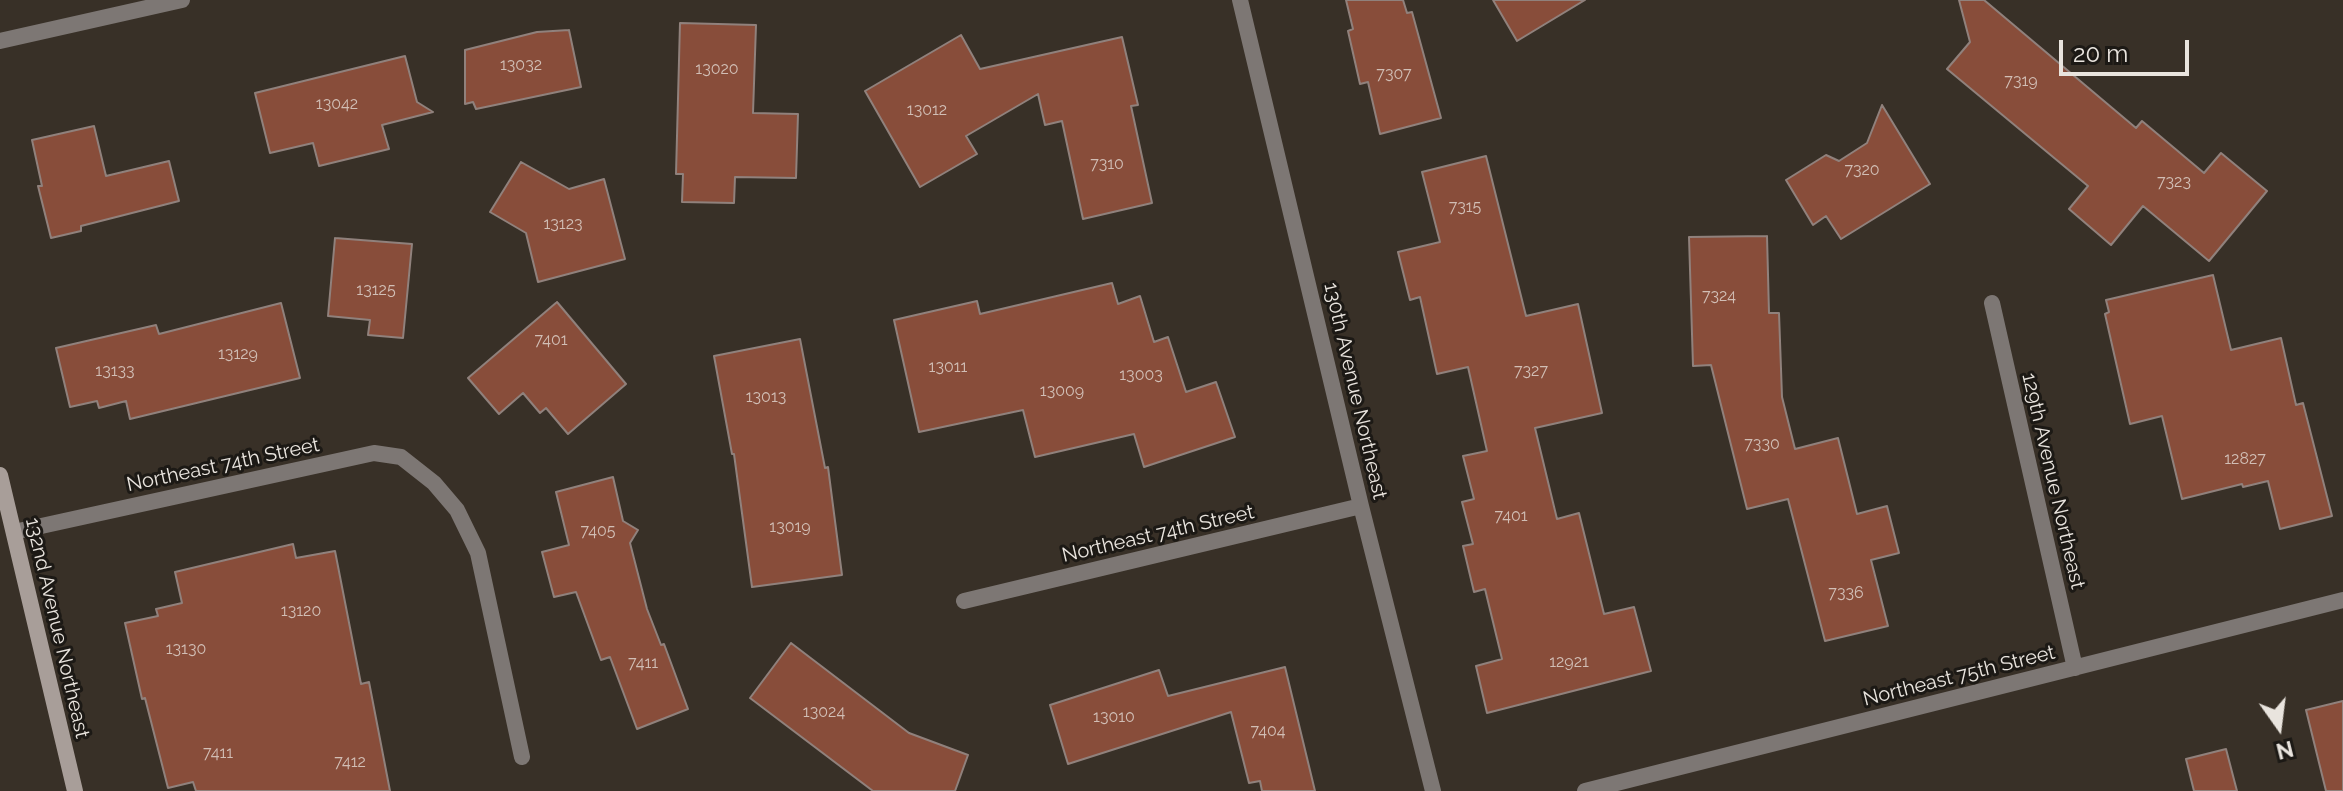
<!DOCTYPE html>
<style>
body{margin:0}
#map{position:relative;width:2343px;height:791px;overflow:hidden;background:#383027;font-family:Raleway,sans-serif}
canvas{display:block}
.north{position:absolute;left:2239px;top:687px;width:80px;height:80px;-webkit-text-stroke:6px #1c1915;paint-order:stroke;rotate:166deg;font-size:22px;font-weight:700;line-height:32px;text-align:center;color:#e9e4de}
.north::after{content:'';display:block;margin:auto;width:28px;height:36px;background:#e9e4de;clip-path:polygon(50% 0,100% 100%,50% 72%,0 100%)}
.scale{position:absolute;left:2059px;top:40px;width:130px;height:36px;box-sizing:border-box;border:4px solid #e9e4de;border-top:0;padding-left:10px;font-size:24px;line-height:28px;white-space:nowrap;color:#e9e4de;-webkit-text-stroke:6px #1c1915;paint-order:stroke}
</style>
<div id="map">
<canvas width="2343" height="791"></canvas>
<div class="north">N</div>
<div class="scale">20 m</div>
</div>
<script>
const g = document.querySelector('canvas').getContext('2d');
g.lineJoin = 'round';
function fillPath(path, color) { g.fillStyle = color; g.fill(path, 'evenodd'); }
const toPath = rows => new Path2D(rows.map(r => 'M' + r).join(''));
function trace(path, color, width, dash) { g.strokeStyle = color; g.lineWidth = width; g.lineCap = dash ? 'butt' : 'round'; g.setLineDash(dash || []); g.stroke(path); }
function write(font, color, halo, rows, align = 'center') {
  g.font = font + ' Raleway,sans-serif'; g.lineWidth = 6; g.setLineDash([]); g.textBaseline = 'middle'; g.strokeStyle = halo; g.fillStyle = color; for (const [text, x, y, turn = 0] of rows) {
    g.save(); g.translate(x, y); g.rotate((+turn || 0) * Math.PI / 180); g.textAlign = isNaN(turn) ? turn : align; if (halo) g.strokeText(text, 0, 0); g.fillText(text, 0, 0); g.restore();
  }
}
const building = toPath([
 [1346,0,1403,0,1407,13,1412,12,1441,118,1380,134,1368,82,1360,84,1348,31,1353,29,1346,0],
 [1493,0,1585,0,1517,41,1493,0],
 [1959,0,1984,0,2136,128,2142,121,2204,173,2221,153,2267,191,2209,261,2143,206,2111,245,2069,209,2088,186,1947,69,1970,42,1959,0],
 [680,23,756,25,753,113,798,114,796,178,735,177,734,203,682,202,683,174,676,174,680,23],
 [569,30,581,87,476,109,473,102,465,104,465,50,537,32,569,30],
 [961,35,980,69,1122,37,1138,105,1131,106,1152,203,1083,219,1062,121,1045,125,1038,94,966,136,977,154,920,187,865,91,961,35],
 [405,56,417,102,433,112,382,125,389,149,319,166,313,143,270,153,255,93,405,56],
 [1882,105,1930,184,1841,239,1826,216,1813,225,1786,180,1826,155,1839,161,1867,143,1882,105],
 [94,126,106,176,169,161,179,201,81,226,81,231,51,238,38,186,42,186,32,140,94,126],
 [1486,156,1526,316,1578,304,1602,413,1535,428,1557,519,1579,513,1604,614,1634,607,1651,671,1487,713,1476,666,1502,659,1485,589,1474,592,1463,546,1473,544,1462,502,1474,499,1463,456,1487,451,1468,367,1437,374,1420,297,1410,300,1398,252,1440,242,1422,172,1486,156],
 [521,162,569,189,604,179,625,259,538,282,526,233,490,212,521,162],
 [1767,236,1769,313,1779,313,1782,397,1795,449,1838,438,1857,514,1887,506,1899,553,1871,560,1888,626,1825,641,1788,499,1747,509,1711,365,1693,366,1689,237,1767,236],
 [335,238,412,244,403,338,368,335,370,320,328,316,335,238],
 [2213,275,2231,350,2281,338,2296,405,2303,403,2332,516,2280,529,2268,481,2243,487,2242,484,2182,499,2162,416,2130,424,2105,314,2109,312,2106,300,2213,275],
 [1112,283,1118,304,1140,296,1154,342,1168,337,1186,392,1216,382,1235,437,1144,467,1134,434,1035,457,1023,410,919,432,894,320,977,301,980,314,1112,283],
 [557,302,626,384,568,434,546,408,540,413,523,393,499,414,468,378,557,302],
 [281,303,300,378,130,419,126,401,99,408,97,401,70,407,56,348,156,325,159,334,281,303],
 [800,339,825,468,828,467,842,575,752,587,734,454,732,454,714,356,800,339],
 [613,477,623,521,638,530,630,543,647,609,661,645,664,644,688,709,637,729,610,657,601,660,576,592,554,597,542,552,569,545,556,492,613,477],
 [293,544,296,558,335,551,361,684,369,682,390,791,196,791,193,782,168,788,145,698,142,699,125,623,158,616,156,609,182,603,175,572,293,544],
 [791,643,909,733,968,755,955,791,873,791,750,698,791,643],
 [1285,667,1315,791,1262,791,1260,781,1249,783,1231,712,1068,764,1050,705,1159,670,1168,696,1285,667],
 [2343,701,2343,791,2326,791,2306,710,2343,701],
 [2226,749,2237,791,2194,791,2186,759,2226,749]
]);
const minor = toPath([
 [1240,0,1361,506,1433,791],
 [0,41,182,0],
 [1992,303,2075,668],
 [14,532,374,453,401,457,434,483,457,510,478,553,522,757],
 [964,601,1361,506],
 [1585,791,2343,600]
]);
const secondary = toPath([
 [0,475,75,791]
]);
const numberNames = [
 ["13032",521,65],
 ["13020",717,69],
 ["7307",1394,74],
 ["7319",2021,81],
 ["13042",337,104],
 ["13012",927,110],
 ["7310",1107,164],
 ["7320",1862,170],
 ["7323",2174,182],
 ["7315",1465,207],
 ["13123",563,224],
 ["13125",376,290],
 ["7324",1719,296],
 ["7401",551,340],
 ["13129",238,354],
 ["13011",948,367],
 ["13133",115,371],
 ["7327",1531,371],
 ["13003",1141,375],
 ["13009",1062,391],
 ["13013",766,397],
 ["7330",1762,444],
 ["12827",2245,459],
 ["7401",1511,516],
 ["13019",790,527],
 ["7405",598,531],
 ["7336",1846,593],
 ["13120",301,611],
 ["13130",186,649],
 ["12921",1569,662],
 ["7411",643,663],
 ["13024",824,712],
 ["13010",1114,717],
 ["7404",1268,731],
 ["7411",218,753],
 ["7412",350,762]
];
const streetNames = [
 ["130th Avenue Northeast",1355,391,77],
 ["Northeast 74th Street",223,465,-12],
 ["129th Avenue Northeast",2053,481,77],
 ["Northeast 74th Street",1158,534,-13],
 ["132nd Avenue Northeast",57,628,77],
 ["Northeast 75th Street",1959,676,-14]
];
fillPath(building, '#884d3a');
trace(building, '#90817c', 2);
trace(minor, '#7d7774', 16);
trace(secondary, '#a89e99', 16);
write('16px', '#d1beb5', null, numberNames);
write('20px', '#e9e4de', '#1c1915', streetNames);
</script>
